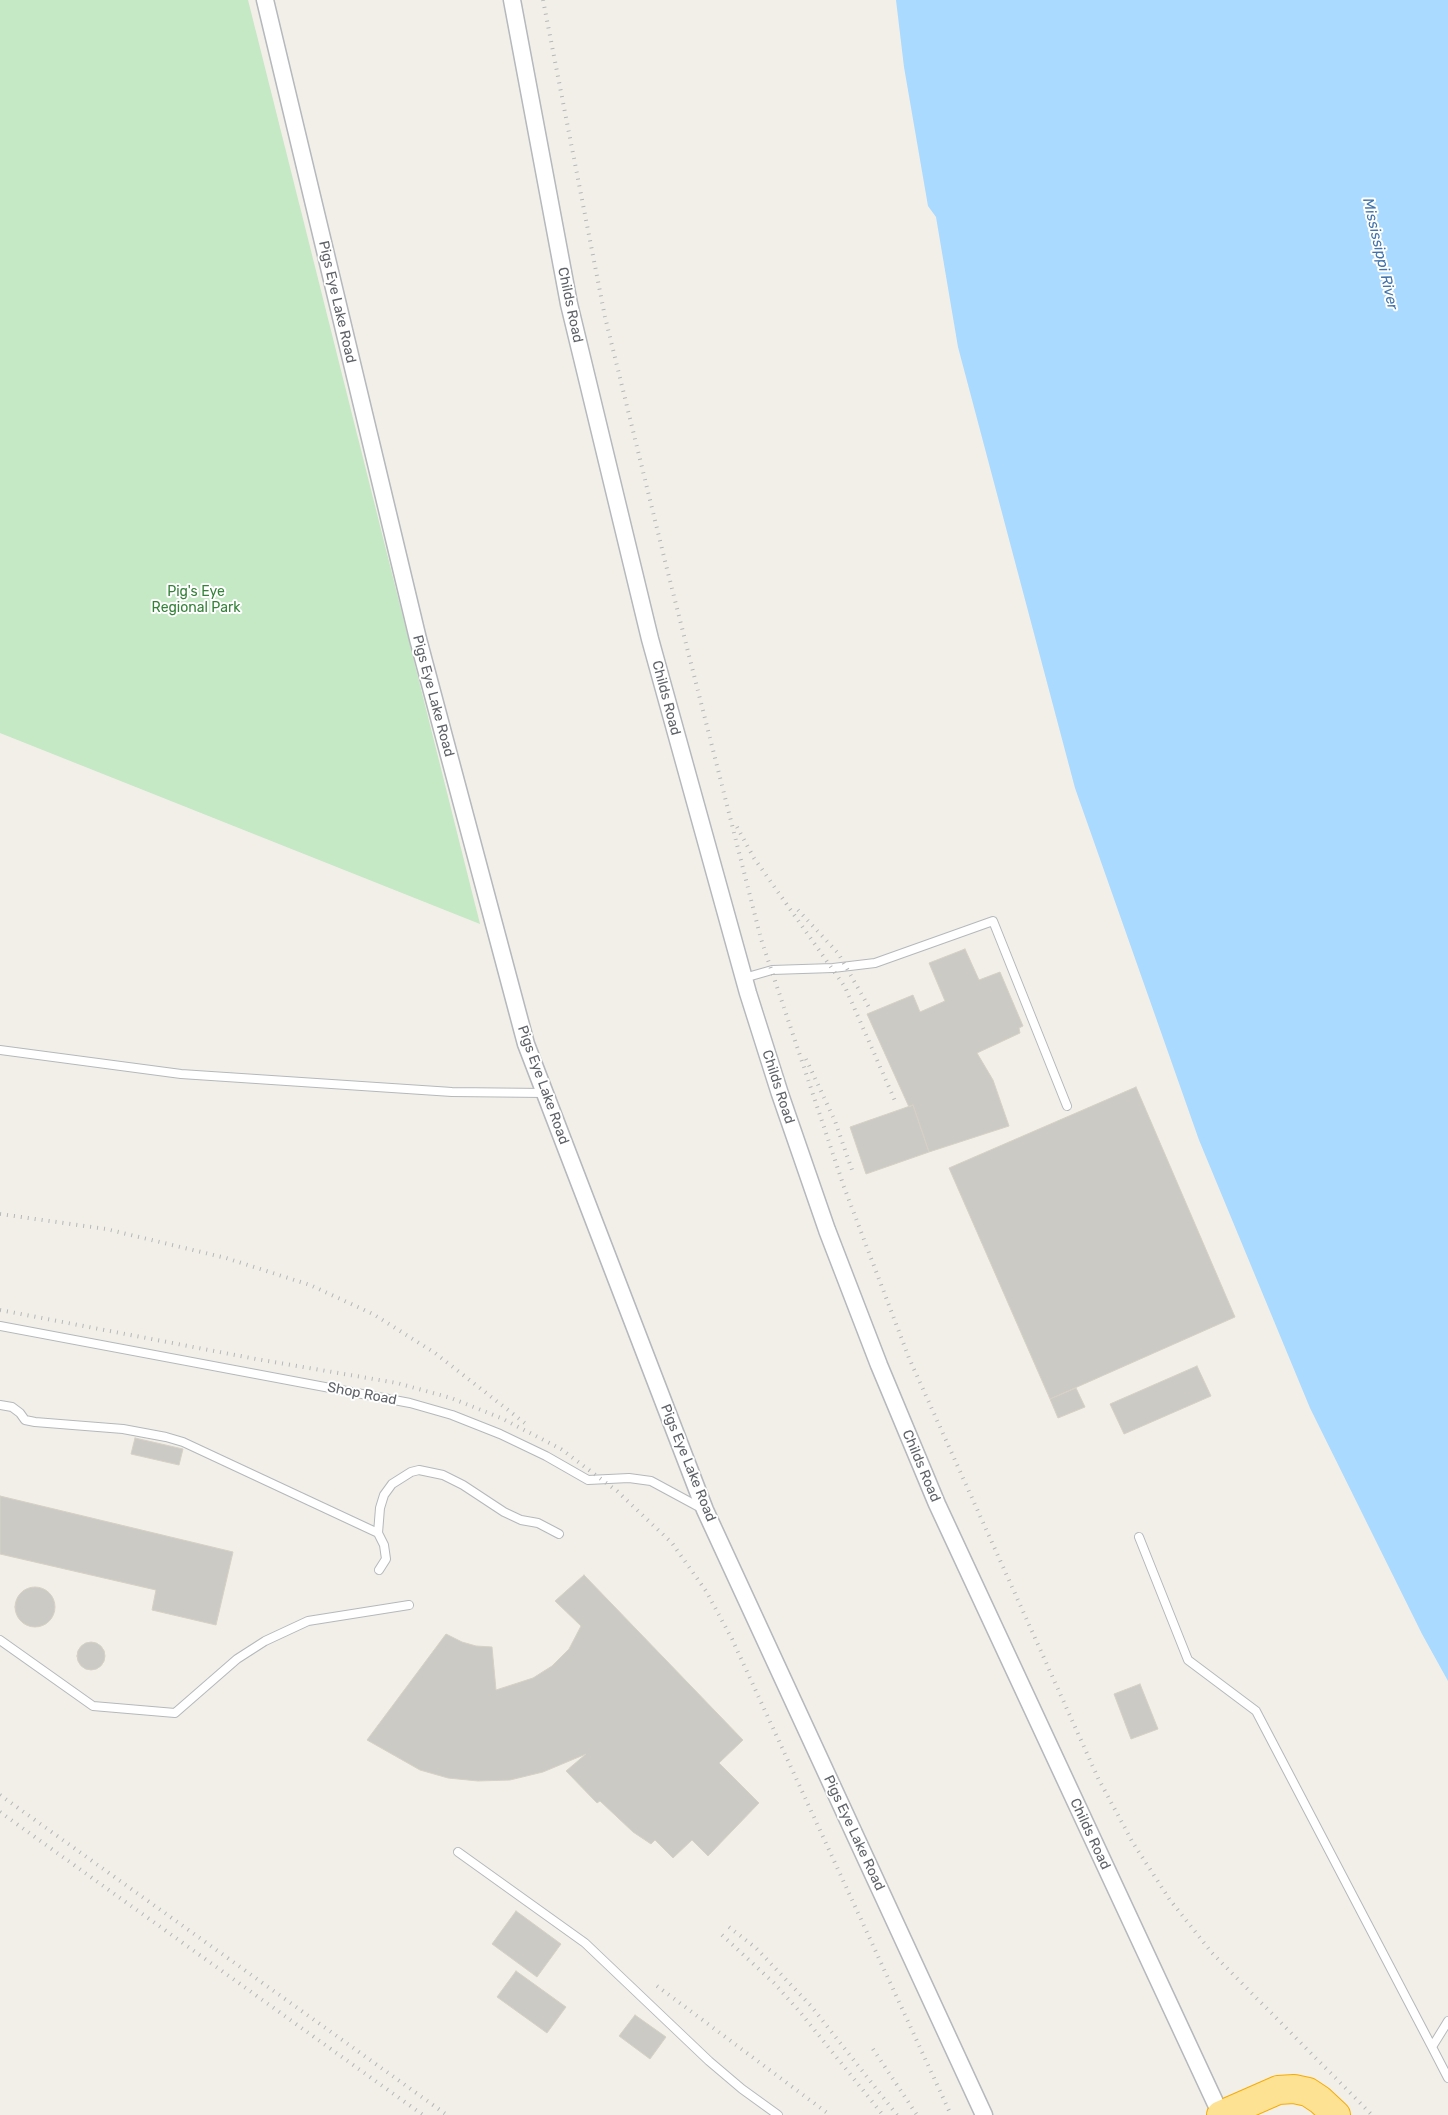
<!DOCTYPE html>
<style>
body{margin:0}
canvas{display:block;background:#f1efe8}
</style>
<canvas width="1448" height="2115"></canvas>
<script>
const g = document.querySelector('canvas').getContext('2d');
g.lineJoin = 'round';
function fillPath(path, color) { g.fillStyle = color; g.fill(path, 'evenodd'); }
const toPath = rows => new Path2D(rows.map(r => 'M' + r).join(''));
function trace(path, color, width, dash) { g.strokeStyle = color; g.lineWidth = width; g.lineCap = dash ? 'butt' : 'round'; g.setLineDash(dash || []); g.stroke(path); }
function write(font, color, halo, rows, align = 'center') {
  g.font = font + ' Rubik,sans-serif'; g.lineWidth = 4; g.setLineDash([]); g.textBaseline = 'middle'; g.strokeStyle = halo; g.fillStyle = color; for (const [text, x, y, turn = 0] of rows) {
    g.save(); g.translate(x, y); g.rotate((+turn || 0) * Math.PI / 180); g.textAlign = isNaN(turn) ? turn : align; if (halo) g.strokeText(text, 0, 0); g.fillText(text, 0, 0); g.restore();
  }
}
const green = toPath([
 [0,0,248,0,480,924,0,733]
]);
const water = toPath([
 [896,0,1448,0,1448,1681,1422,1634,1310,1408,1199,1140,1075,788,958,347,936,217,928,206,904,67]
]);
const building = toPath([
 [965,949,979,980,1000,972,1023,1026,1019,1028,1020,1033,977,1053,993,1080,1009,1126,929,1152,913,1105,909,1107,867,1014,913,995,920,1012,945,1001,929,963,965,949],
 [1136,1087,1235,1317,1050,1399,949,1168,1136,1087],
 [913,1105,929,1152,866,1174,850,1127,913,1105],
 [1197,1366,1211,1396,1124,1434,1110,1404,1197,1366],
 [1076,1388,1085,1407,1058,1418,1050,1399,1076,1388],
 [135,1438,183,1449,179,1465,131,1454,135,1438],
 [0,1496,233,1552,216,1625,152,1610,156,1590,0,1554,0,1496],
 [584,1575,743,1740,719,1763,759,1803,708,1856,692,1840,673,1858,655,1840,651,1844,633,1832,600,1801,597,1803,566,1771,586,1754,543,1772,510,1780,478,1781,448,1778,420,1770,367,1740,446,1634,462,1642,476,1646,492,1647,496,1690,533,1678,552,1666,569,1649,581,1626,555,1601,584,1575],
 '15 1607a20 20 0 1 1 40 0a20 20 0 1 1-40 0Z',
 '77 1656a14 14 0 1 1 28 0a14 14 0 1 1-28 0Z',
 [1140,1684,1158,1729,1131,1739,1114,1694,1140,1684],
 [516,1911,561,1944,537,1977,492,1944,516,1911],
 [516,1971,566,2007,547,2033,497,1997,516,1971],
 [635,2015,666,2037,650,2059,619,2036,635,2015]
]);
const lane = toPath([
 [744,978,772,970,833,968,875,963,993,921,1067,1106],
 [0,1050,181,1074,452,1092,545,1093],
 [0,1326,410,1403,452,1415,500,1434,546,1456,588,1480,629,1478,651,1481,701,1508],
 [0,1405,12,1407,20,1413,25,1420,35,1422,123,1429,166,1437,183,1442,378,1533],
 [1139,1537,1188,1660,1256,1711,1432,2047],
 [379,1570,386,1559,384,1545,378,1533,380,1508,384,1495,392,1484,411,1472,419,1470,443,1475,463,1485,504,1512,521,1520,538,1523,559,1534],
 [0,1640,93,1706,175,1713,237,1659,265,1641,308,1621,409,1605],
 [458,1852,585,1943,709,2061,742,2089,778,2115],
 [1448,2021,1432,2047,1448,2078]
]);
const street = toPath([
 [265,0,418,639,526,1044,705,1510,984,2115],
 [512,0,569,304,650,639,748,993,780,1094,827,1230,879,1365,937,1504,1221,2115]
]);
const highway = toPath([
 [1221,2115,1278,2090,1294,2089,1308,2092,1320,2100,1336,2115]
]);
const rail = toPath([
 [543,0,605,317,666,565,761,939,844,1187,909,1358,1098,1778,1133,1843,1170,1900,1212,1953,1372,2115],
 [737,827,754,858,845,987,896,1103],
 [798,910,838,953,870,1009],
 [806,1059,835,1121,852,1170],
 [0,1214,106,1229,226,1258,310,1285,373,1314,435,1353,526,1424],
 [0,1310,256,1359,397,1383,451,1398,501,1418,561,1449,617,1491,672,1543,706,1591,732,1639,951,2115],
 [0,1795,447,2115],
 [0,1812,423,2115],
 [729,1927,756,1948,811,2006,897,2115],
 [722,1935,774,1983,800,2012,883,2115],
 [657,1986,830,2115],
 [873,2049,917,2115]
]);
const streetNames = [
 ["Pigs Eye Lake Road",337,302,77],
 ["Childs Road",570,305,78],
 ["Pigs Eye Lake Road",433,696,75],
 ["Childs Road",666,698,75],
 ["Pigs Eye Lake Road",543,1085,70],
 ["Childs Road",778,1087,72],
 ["Shop Road",362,1394,11],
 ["Pigs Eye Lake Road",688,1463,68],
 ["Childs Road",921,1466,67],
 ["Pigs Eye Lake Road",854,1833,65],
 ["Childs Road",1090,1834,65]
];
const parkNames = [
 ["Pig's Eye",196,592],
 ["Regional Park",196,608]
];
const waterNames = [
 ["Mississippi River",1380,254,77]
];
fillPath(green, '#c5e8c5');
fillPath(water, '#aadaff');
fillPath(building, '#cccac5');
trace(building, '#d6d1c6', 1);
trace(lane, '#b5b8bc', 10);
trace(street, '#b5b8bc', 19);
trace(highway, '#f9ab00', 30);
trace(lane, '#fff', 8);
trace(street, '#fff', 16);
trace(highway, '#fde293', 28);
trace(rail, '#b6b7b8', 4, [1, 6]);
write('14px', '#5f6368', '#fff', streetNames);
write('14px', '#348238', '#fff', parkNames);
write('italic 15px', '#4174aa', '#fff', waterNames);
</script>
